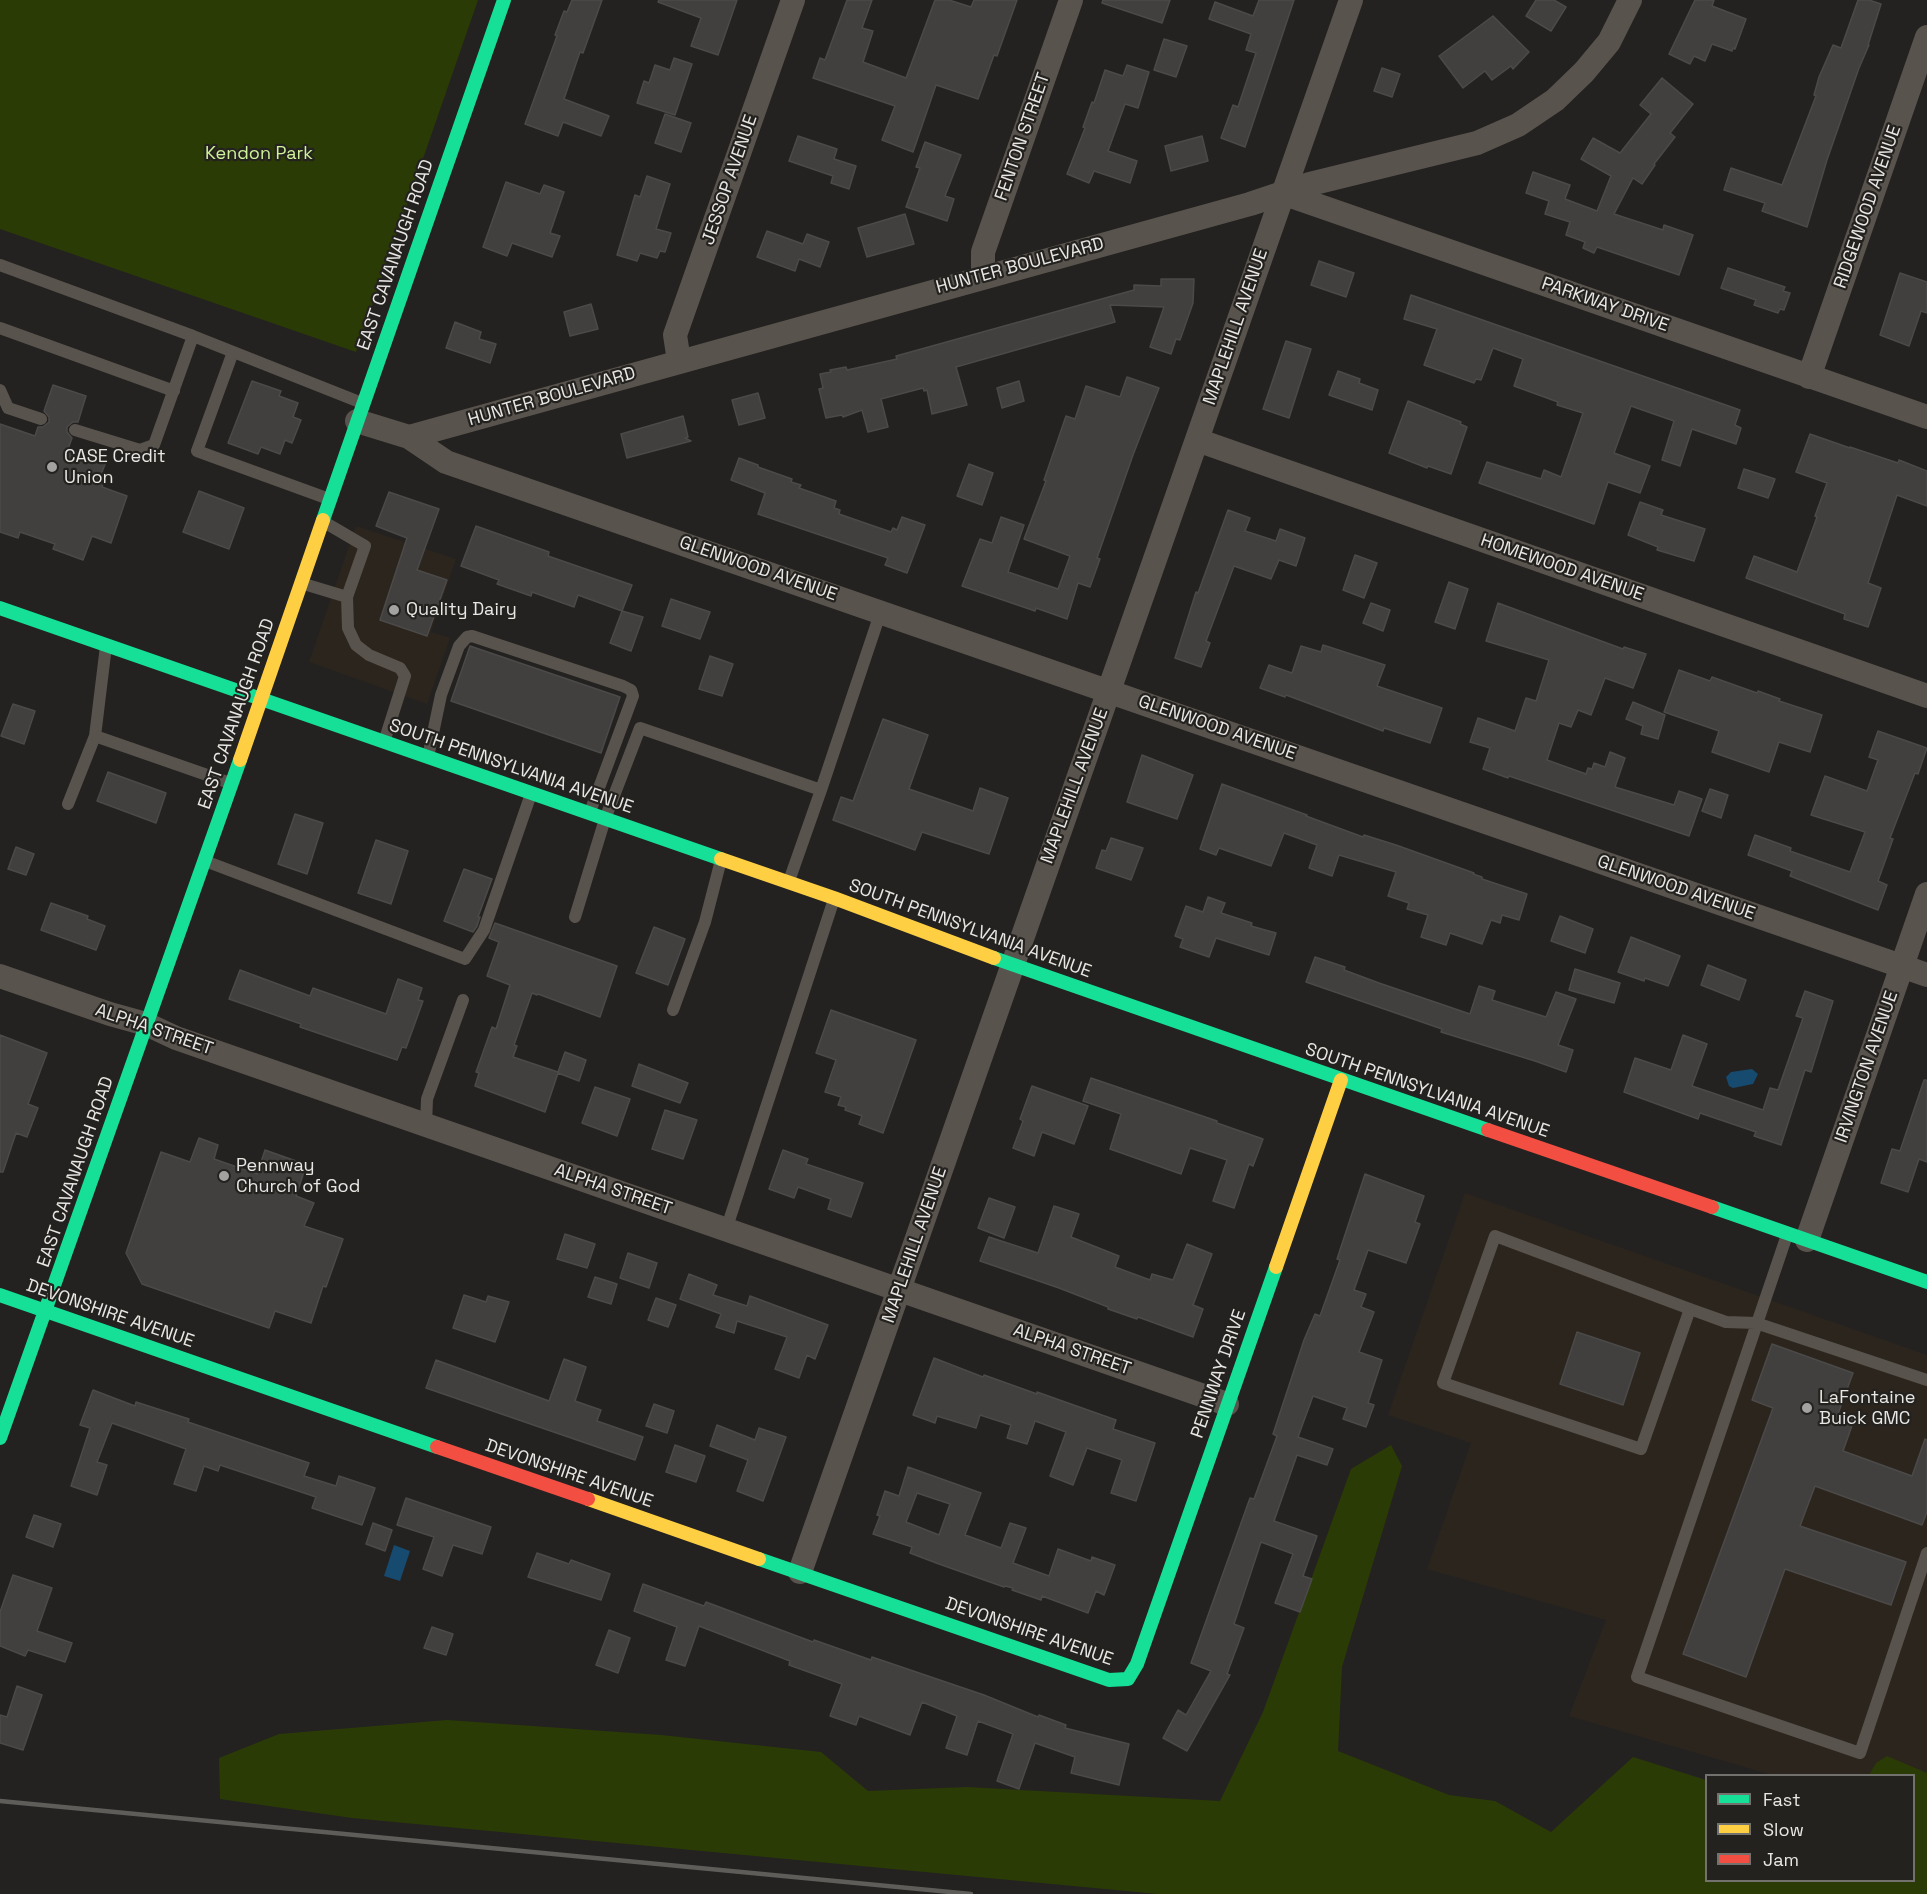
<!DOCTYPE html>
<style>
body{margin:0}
#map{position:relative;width:1927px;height:1894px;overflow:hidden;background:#232220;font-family:"Space Grotesk",sans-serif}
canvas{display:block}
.legend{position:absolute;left:1705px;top:1774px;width:210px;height:108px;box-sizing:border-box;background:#24221f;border:2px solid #73716e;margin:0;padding:8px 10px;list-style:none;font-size:18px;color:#e9e7e5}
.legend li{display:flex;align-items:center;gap:12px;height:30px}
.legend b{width:30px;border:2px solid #73716e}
</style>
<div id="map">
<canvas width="1927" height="1894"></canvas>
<ul class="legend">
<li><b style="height:8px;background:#16e098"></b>Fast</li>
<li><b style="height:8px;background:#ffcf43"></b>Slow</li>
<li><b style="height:8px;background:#f24e42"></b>Jam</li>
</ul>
</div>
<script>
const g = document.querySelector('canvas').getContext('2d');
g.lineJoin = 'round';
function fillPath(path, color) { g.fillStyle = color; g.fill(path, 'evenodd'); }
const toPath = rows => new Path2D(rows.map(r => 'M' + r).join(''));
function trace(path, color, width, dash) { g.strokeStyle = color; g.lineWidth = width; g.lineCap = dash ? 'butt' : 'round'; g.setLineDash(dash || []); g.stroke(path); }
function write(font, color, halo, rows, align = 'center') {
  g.font = font + ' "Space Grotesk",sans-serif'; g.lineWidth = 4.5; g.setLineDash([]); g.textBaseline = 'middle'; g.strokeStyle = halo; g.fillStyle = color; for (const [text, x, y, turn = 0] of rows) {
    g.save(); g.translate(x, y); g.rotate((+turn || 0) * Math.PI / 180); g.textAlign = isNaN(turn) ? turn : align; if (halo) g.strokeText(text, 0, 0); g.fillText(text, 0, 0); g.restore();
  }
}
const built = toPath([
 [356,526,456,559,431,632,450,638,427,704,309,662],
 [1465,1193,1927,1355,1927,1821,1914,1776,1772,1775,1569,1716,1606,1620,1427,1569,1471,1443,1388,1415]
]);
const green = toPath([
 [0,0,478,0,356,352,0,229],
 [1391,1445,1402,1466,1342,1667,1338,1751,1449,1795,1495,1801,1551,1832,1633,1757,1706,1780,1706,1880,1914,1880,1914,1776,1869,1775,1876,1763,1887,1756,1927,1773,1927,1894,1158,1894,352,1818,220,1799,219,1758,279,1734,447,1720,661,1735,821,1752,868,1791,967,1787,1220,1801,1263,1712,1351,1469]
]);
const water = toPath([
 [1752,1069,1758,1074,1753,1084,1733,1088,1729,1086,1726,1077,1731,1072],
 [394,1545,410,1551,400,1581,384,1576]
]);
const building = toPath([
 [572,0,602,0,583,53,580,52,564,99,609,116,601,136,563,122,558,136,525,124,557,36,555,35,564,11,567,12,572,0],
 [659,0,737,0,718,55,691,46,701,18,658,2,659,0],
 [847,0,872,0,862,28,873,31,863,62,906,78,935,0,949,0,971,7,974,0,1017,0,997,56,994,55,978,99,936,85,913,152,882,140,895,106,813,78,820,58,825,60,847,0],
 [1103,0,1170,0,1162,23,1102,3,1103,0],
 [1259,0,1294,0,1245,147,1221,138,1233,105,1238,107,1256,53,1246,50,1251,34,1209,19,1215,2,1253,16,1259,0],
 [1536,0,1554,0,1566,7,1551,31,1526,16,1536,0],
 [1695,0,1714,0,1712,6,1746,19,1735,49,1733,48,1732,51,1712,44,1705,61,1694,56,1690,64,1669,54,1695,0],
 [1858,0,1869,0,1881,4,1868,45,1869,45,1859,68,1827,160,1807,227,1762,211,1765,203,1724,190,1731,168,1782,185,1816,96,1814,95,1819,77,1833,45,1841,48,1858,0],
 [1493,16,1529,52,1513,69,1511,66,1492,80,1485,71,1463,88,1439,56,1493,16],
 [1164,39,1187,46,1176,77,1154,70,1164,39],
 [674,58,692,64,675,115,637,103,644,81,649,83,655,65,670,70,674,58],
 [1127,65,1149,72,1138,108,1125,104,1108,151,1137,161,1130,183,1094,171,1089,183,1067,174,1085,128,1083,127,1092,102,1094,103,1105,70,1123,76,1127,65],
 [1382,68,1400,74,1392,97,1374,91,1382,68],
 [1662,78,1693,104,1670,133,1675,137,1654,164,1655,165,1642,184,1633,178,1614,214,1663,230,1664,225,1693,235,1679,275,1597,247,1594,253,1583,248,1585,242,1566,235,1570,222,1545,214,1549,201,1526,193,1533,172,1570,185,1565,199,1597,211,1611,176,1581,159,1593,138,1620,153,1651,114,1640,105,1662,78],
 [665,114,691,123,681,152,655,143,665,114],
 [798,136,837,149,834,159,856,166,849,189,831,183,833,176,789,161,798,136],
 [1202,136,1208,161,1171,171,1165,146,1202,136],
 [925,142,961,155,945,196,954,199,947,221,906,207,920,168,916,167,925,142],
 [647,176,670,184,656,229,671,233,665,252,660,251,657,258,640,253,637,261,617,255,635,195,640,197,647,176],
 [506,182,540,194,544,185,564,192,550,233,560,236,552,257,512,243,507,256,483,247,506,182],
 [905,214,914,244,867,257,858,228,905,214],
 [767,231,803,244,807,234,829,242,820,267,799,259,795,271,757,257,767,231],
 [1319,261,1354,273,1346,297,1311,285,1319,261],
 [1728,268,1785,287,1783,291,1790,293,1784,310,1780,309,1778,313,1754,305,1756,300,1721,288,1728,268],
 [1900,273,1927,282,1927,313,1921,311,1909,346,1880,335,1900,273],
 [1161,279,1194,279,1193,303,1180,340,1176,339,1171,354,1150,347,1164,307,1110,305,1115,322,956,367,967,405,932,414,927,390,924,391,923,388,881,399,888,427,868,432,862,410,843,417,842,415,826,418,819,389,823,388,820,374,831,372,830,370,846,367,847,370,897,359,896,356,1134,290,1134,285,1161,286,1161,279],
 [1411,295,1740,410,1735,425,1741,428,1736,444,1692,429,1680,466,1662,460,1674,421,1631,406,1614,453,1650,466,1640,493,1608,482,1594,524,1479,483,1487,462,1541,479,1544,470,1561,477,1583,413,1557,405,1558,402,1514,386,1523,359,1493,348,1481,380,1476,379,1474,383,1424,365,1437,329,1404,319,1411,295],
 [591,304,598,329,570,336,564,312,591,304],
 [455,322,481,332,479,339,496,344,490,363,446,348,455,322],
 [1286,341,1311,349,1289,418,1263,409,1286,341],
 [1338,371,1360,379,1359,383,1378,390,1372,410,1329,395,1338,371],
 [1127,377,1159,388,1133,455,1097,558,1100,559,1090,587,1078,583,1067,619,1036,608,1035,611,962,586,980,539,992,543,1001,517,1024,525,1008,572,1058,589,1070,556,1024,539,1046,481,1044,480,1066,416,1075,419,1086,386,1120,397,1127,377],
 [252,381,281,391,279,396,298,403,293,417,301,420,292,443,285,440,280,454,261,447,258,454,228,443,252,381],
 [1019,381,1024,401,1002,408,997,388,1019,381],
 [53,385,86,396,78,422,73,422,67,427,67,432,72,438,68,449,106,462,102,472,106,474,102,487,127,496,111,543,92,536,83,560,53,549,55,544,20,532,18,538,0,532,0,424,35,436,38,427,43,427,49,422,49,417,44,411,53,385],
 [758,393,765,418,739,425,732,400,758,393],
 [1408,401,1461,422,1460,424,1467,427,1451,474,1428,466,1427,468,1389,453,1408,401],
 [683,416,688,437,685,438,691,441,627,458,621,434,683,416],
 [1810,434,1850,448,1850,447,1898,463,1899,460,1927,471,1927,506,1897,495,1868,583,1881,588,1868,627,1844,619,1845,614,1746,578,1754,556,1797,572,1817,517,1815,516,1827,483,1796,472,1810,434],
 [739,458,758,465,758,467,792,479,791,482,801,485,799,488,836,501,834,508,840,510,839,514,891,532,893,528,897,530,902,517,925,525,907,573,885,565,888,558,758,514,765,493,731,480,739,458],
 [969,464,993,473,982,505,957,496,969,464],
 [1744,469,1775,479,1768,498,1738,488,1744,469],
 [199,491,244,508,229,549,183,532,199,491],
 [389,492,439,509,417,570,447,580,427,636,380,620,407,538,376,526,389,492],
 [1640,502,1663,510,1661,515,1705,529,1694,561,1657,550,1658,547,1628,535,1640,502],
 [1228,510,1250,518,1245,531,1276,541,1280,529,1305,538,1296,566,1279,560,1271,579,1234,566,1206,641,1210,643,1201,667,1175,658,1196,592,1198,593,1228,510],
 [476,526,549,552,548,556,632,585,622,611,578,595,574,607,532,592,531,596,497,584,499,580,461,566,476,526],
 [1355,555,1377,563,1364,598,1343,590,1355,555],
 [1449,582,1468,589,1455,629,1435,622,1449,582],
 [671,599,710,612,700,639,662,626,671,599],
 [1371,603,1390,610,1383,631,1363,623,1371,603],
 [1498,603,1623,649,1624,647,1646,654,1633,688,1605,678,1591,715,1578,710,1571,727,1559,723,1547,760,1586,774,1588,768,1592,769,1594,763,1605,767,1610,752,1625,758,1615,787,1674,805,1679,791,1702,799,1689,836,1509,776,1508,778,1483,769,1490,748,1470,742,1478,718,1515,731,1526,698,1536,701,1549,660,1486,641,1498,603],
 [622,611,643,617,631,651,610,643,622,611],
 [1323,645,1385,665,1377,686,1442,708,1430,743,1384,728,1383,731,1286,695,1285,697,1260,688,1269,665,1292,673,1301,646,1321,652,1323,645],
 [470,646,620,697,601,753,451,701,470,646],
 [710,656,733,664,722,696,699,689,710,656],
 [1679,670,1710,681,1712,677,1757,693,1758,691,1780,699,1779,701,1822,715,1810,752,1779,742,1769,772,1712,752,1719,731,1664,712,1679,670],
 [1633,702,1665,715,1658,739,1641,734,1643,726,1626,719,1633,702],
 [13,704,35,711,24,744,1,736,13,704],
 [883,719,928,735,909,789,973,811,980,788,1008,798,989,854,922,832,915,850,833,820,841,797,853,801,883,719],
 [1878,731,1927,748,1918,774,1915,773,1890,838,1893,839,1878,881,1887,885,1878,910,1790,876,1792,871,1748,855,1755,835,1791,848,1790,851,1850,872,1865,832,1811,815,1825,776,1867,791,1878,760,1869,757,1878,731],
 [1142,755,1193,775,1177,819,1127,802,1142,755],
 [108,772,166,793,156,823,97,801,108,772],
 [1222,784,1307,815,1306,816,1363,837,1364,835,1396,845,1474,873,1473,874,1482,877,1482,879,1527,894,1519,920,1502,915,1500,923,1491,920,1482,944,1450,933,1446,945,1421,937,1428,915,1407,909,1409,903,1388,896,1396,872,1339,855,1332,876,1309,868,1317,845,1284,833,1271,866,1219,848,1216,855,1200,849,1222,784],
 [1710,789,1728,795,1721,818,1702,811,1710,789],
 [295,814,323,823,307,874,278,864,295,814],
 [1111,838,1143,848,1131,880,1096,868,1102,850,1106,851,1111,838],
 [376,840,408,851,391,904,358,893,376,840],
 [16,847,34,854,26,875,8,869,16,847],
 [464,869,492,879,478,917,480,917,477,926,473,932,444,921,464,869],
 [1208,897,1225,903,1221,913,1252,923,1251,926,1276,933,1269,955,1216,938,1209,957,1180,947,1183,939,1175,936,1186,906,1203,912,1208,897],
 [51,903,88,916,87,919,105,926,96,950,41,930,51,903],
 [1560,916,1593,929,1585,953,1551,941,1560,916],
 [495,923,617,966,600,1017,538,994,537,995,532,993,514,1045,517,1046,513,1057,558,1072,565,1052,586,1060,579,1081,558,1073,545,1112,475,1086,479,1073,476,1072,492,1027,496,1029,510,985,487,976,499,942,489,938,495,923],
 [654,927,685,939,668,985,636,973,654,927],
 [1631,937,1680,956,1668,986,1645,978,1644,981,1618,972,1631,937],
 [1315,957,1345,967,1344,970,1379,983,1470,1014,1479,986,1495,991,1492,1000,1546,1017,1556,992,1576,999,1558,1045,1573,1050,1566,1072,1535,1061,1441,1032,1442,1029,1306,982,1315,957],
 [1708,965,1746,980,1739,1000,1701,985,1708,965],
 [1575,969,1620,983,1614,1003,1569,990,1575,969],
 [240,970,310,996,313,988,386,1014,398,979,422,988,418,1000,423,1001,406,1048,402,1047,397,1060,300,1027,301,1024,229,999,240,970],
 [1805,991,1833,1001,1811,1072,1805,1070,1781,1145,1754,1136,1756,1132,1700,1113,1698,1119,1624,1092,1635,1058,1671,1070,1683,1035,1707,1044,1692,1086,1763,1110,1770,1088,1778,1090,1803,1018,1796,1016,1805,991],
 [831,1010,916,1040,883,1133,859,1124,862,1116,845,1110,846,1107,838,1105,841,1097,825,1092,836,1060,816,1053,831,1010],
 [0,1035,47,1053,28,1104,38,1108,27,1137,16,1133,3,1172,0,1172,0,1035],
 [639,1064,688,1083,680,1103,632,1086,639,1064],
 [1091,1078,1217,1121,1217,1123,1263,1139,1253,1166,1249,1164,1234,1208,1213,1201,1227,1160,1190,1148,1181,1174,1110,1149,1121,1114,1083,1101,1091,1078],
 [1924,1080,1927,1080,1927,1162,1919,1159,1908,1192,1881,1183,1892,1149,1900,1151,1924,1080],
 [1032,1086,1088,1106,1074,1144,1042,1132,1034,1156,1013,1148,1023,1121,1020,1119,1032,1086],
 [595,1087,630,1099,617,1136,582,1123,595,1087],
 [665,1110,697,1120,683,1159,652,1149,665,1110],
 [199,1138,218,1145,214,1159,257,1174,265,1150,296,1161,294,1168,304,1172,296,1196,314,1203,304,1226,343,1239,326,1287,323,1286,311,1323,275,1311,269,1328,142,1284,126,1253,161,1152,190,1162,199,1138],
 [783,1150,808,1159,806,1164,863,1183,851,1217,828,1209,831,1199,798,1187,794,1198,769,1189,783,1150],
 [1365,1174,1424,1196,1415,1222,1420,1224,1406,1263,1368,1250,1354,1290,1366,1294,1361,1307,1374,1312,1359,1352,1382,1360,1368,1403,1374,1405,1366,1427,1343,1419,1347,1408,1313,1396,1298,1437,1333,1449,1327,1465,1297,1455,1274,1521,1317,1536,1303,1576,1312,1579,1300,1612,1275,1603,1293,1554,1261,1542,1234,1624,1244,1628,1227,1674,1230,1675,1187,1751,1163,1738,1178,1710,1186,1715,1211,1671,1191,1663,1250,1498,1254,1499,1277,1436,1273,1434,1304,1340,1315,1314,1320,1316,1340,1260,1337,1259,1365,1174],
 [989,1198,1015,1207,1004,1238,978,1228,989,1198],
 [1054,1206,1079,1214,1071,1237,1119,1256,1115,1267,1150,1280,1152,1274,1173,1280,1187,1244,1212,1254,1193,1305,1203,1309,1193,1337,1138,1317,1137,1319,1108,1309,1108,1307,1059,1288,980,1261,989,1237,1038,1253,1054,1206],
 [565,1234,595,1244,587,1268,557,1259,565,1234],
 [628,1253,657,1263,649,1288,620,1278,628,1253],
 [689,1274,717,1285,713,1295,747,1306,750,1296,828,1325,815,1359,807,1355,799,1378,775,1369,787,1337,737,1321,734,1333,716,1327,721,1314,680,1299,689,1274],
 [595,1277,617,1284,611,1304,588,1297,595,1277],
 [464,1295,486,1302,488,1296,509,1302,495,1342,453,1328,464,1295],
 [656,1298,676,1305,668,1327,648,1320,656,1298],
 [1577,1332,1640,1353,1623,1405,1560,1384,1577,1332],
 [1772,1344,1853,1373,1838,1414,1854,1420,1843,1451,1912,1476,1925,1439,1927,1440,1927,1512,1922,1525,1815,1486,1800,1526,1906,1562,1891,1605,1785,1569,1746,1677,1683,1654,1773,1408,1752,1400,1772,1344],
 [934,1358,983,1377,984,1375,1037,1394,1037,1392,1116,1420,1113,1429,1155,1443,1136,1501,1111,1493,1122,1460,1087,1448,1073,1485,1050,1476,1066,1432,1035,1421,1027,1444,1007,1438,1011,1425,980,1415,976,1428,937,1416,935,1423,913,1415,934,1358],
 [564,1359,586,1367,575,1401,601,1410,597,1421,643,1437,635,1460,426,1388,436,1360,549,1401,564,1359],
 [93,1390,135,1406,136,1402,189,1419,188,1422,309,1463,304,1476,336,1486,339,1476,375,1488,362,1525,312,1508,316,1497,220,1465,218,1471,204,1466,196,1491,174,1484,186,1449,112,1423,97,1462,107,1465,97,1495,71,1486,90,1428,80,1425,93,1390],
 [654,1404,674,1411,667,1433,646,1426,654,1404],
 [717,1425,755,1440,759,1428,786,1437,763,1501,737,1491,748,1460,710,1446,717,1425],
 [675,1445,705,1456,696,1482,666,1472,675,1445],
 [908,1467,981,1493,965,1535,1001,1548,1010,1523,1026,1528,1013,1563,1049,1576,1058,1549,1091,1561,1092,1557,1115,1565,1104,1595,1096,1591,1088,1613,1042,1596,1041,1600,1012,1590,1013,1588,1005,1586,1004,1587,939,1564,910,1553,912,1547,873,1534,880,1516,877,1515,885,1491,899,1496,908,1467],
 [917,1493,950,1504,939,1535,906,1522,917,1493],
 [406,1498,491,1527,482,1554,453,1545,442,1576,423,1569,434,1537,397,1525,406,1498],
 [34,1515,61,1524,53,1547,26,1537,34,1515],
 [373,1523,392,1530,385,1551,366,1544,373,1523],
 [537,1553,569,1564,571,1560,610,1574,601,1600,528,1577,537,1553],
 [13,1575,52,1588,37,1631,72,1643,65,1662,28,1650,25,1656,0,1646,0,1612,13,1575],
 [643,1584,704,1606,706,1602,813,1642,814,1640,871,1660,872,1657,984,1695,1038,1717,1039,1715,1066,1725,1065,1728,1129,1744,1119,1785,1071,1773,1075,1757,1035,1743,1019,1789,997,1781,1013,1734,978,1721,967,1755,946,1748,957,1716,922,1702,910,1735,859,1716,856,1725,830,1716,842,1684,789,1665,790,1661,699,1626,685,1666,666,1660,677,1627,634,1611,643,1584],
 [432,1627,453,1634,446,1655,424,1648,432,1627],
 [609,1630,630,1638,618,1673,596,1665,609,1630],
 [17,1686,42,1695,23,1750,0,1743,0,1715,7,1717,17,1686]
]);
const lane = toPath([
 [0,265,193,336,362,403],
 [0,328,174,391],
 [233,352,197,451,329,499],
 [0,390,8,408,41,419],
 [75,430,140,450,154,445,193,336],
 [304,584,347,597,365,546,324,522],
 [347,597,348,628,356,645,369,655,400,668,405,676,384,742],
 [95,736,230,783],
 [428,757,441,695,459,646,467,637,472,636,623,686,631,690,633,696,590,812],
 [821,790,881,611],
 [68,804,95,736,106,646],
 [205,861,465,959,484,930,531,794],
 [575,917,605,819,640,728,821,790,789,881],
 [673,1010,705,922,721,860],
 [426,1125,427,1099,463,1000],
 [726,1230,834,899],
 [1787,1235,1637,1677,1860,1753,1927,1553],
 [1690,1309,1641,1449,1443,1383,1495,1236,1690,1309,1726,1322,1756,1323,1927,1380]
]);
const street = toPath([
 [1282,193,1927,417],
 [983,276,983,252,1071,0],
 [679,361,675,335,793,0],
 [1809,377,1927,37],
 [357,421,409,437,1250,204,1310,184,1477,143,1518,125,1555,100,1584,72,1609,42,1630,0],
 [409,437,446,462,1927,975],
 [1197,440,1927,696],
 [0,976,110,1014,146,1024,176,1038,1227,1404],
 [1807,1240,1927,894],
 [800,1572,1351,0]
]);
const fast = toPath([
 [323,520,504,0],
 [0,608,721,859],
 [994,958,1488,1130],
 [1712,1207,1927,1282],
 [0,1295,437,1447],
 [0,1438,240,760],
 [759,1559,1109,1680,1128,1679,1137,1664,1276,1267]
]);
const slow = toPath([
 [240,760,323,520],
 [721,859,834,898,994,958],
 [1276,1267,1341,1080],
 [588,1499,759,1559]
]);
const jam = toPath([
 [1488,1130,1712,1207],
 [437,1447,588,1499]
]);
const rail = toPath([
 [0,1801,971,1894]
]);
const markers = [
 [52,467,6,"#a4a2a0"],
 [394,610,6,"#a4a2a0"],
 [224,1176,6,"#a4a2a0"],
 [1807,1408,6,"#a4a2a0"]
];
const streetNames = [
 ["FENTON STREET",1023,137,-71],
 ["JESSOP AVENUE",730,180,-71],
 ["RIDGEWOOD AVENUE",1868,207,-71],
 ["EAST CAVANAUGH ROAD",396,255,-71],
 ["HUNTER BOULEVARD",1020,266,-15],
 ["PARKWAY DRIVE",1605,305,19],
 ["MAPLEHILL AVENUE",1236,327,-71],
 ["HUNTER BOULEVARD",552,397,-16],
 ["HOMEWOOD AVENUE",1562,568,19],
 ["GLENWOOD AVENUE",758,569,19],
 ["EAST CAVANAUGH ROAD",237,714,-71],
 ["GLENWOOD AVENUE",1217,728,19],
 ["SOUTH PENNSYLVANIA AVENUE",511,767,19],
 ["MAPLEHILL AVENUE",1075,786,-70],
 ["GLENWOOD AVENUE",1676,888,19],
 ["SOUTH PENNSYLVANIA AVENUE",970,929,20],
 ["ALPHA STREET",154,1030,19],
 ["IRVINGTON AVENUE",1867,1067,-71],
 ["SOUTH PENNSYLVANIA AVENUE",1427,1091,19],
 ["EAST CAVANAUGH ROAD",76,1172,-71],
 ["ALPHA STREET",613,1190,19],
 ["MAPLEHILL AVENUE",915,1245,-71],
 ["DEVONSHIRE AVENUE",110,1314,19],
 ["ALPHA STREET",1072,1350,19],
 ["PENNWAY DRIVE",1219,1374,-71],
 ["DEVONSHIRE AVENUE",569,1474,19],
 ["DEVONSHIRE AVENUE",1029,1632,19]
];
const parkNames = [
 ["Kendon Park",259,154]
];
const poiNames = [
 ["CASE Credit",64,457],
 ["Union",64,478],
 ["Quality Dairy",406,610],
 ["Pennway",236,1166],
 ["Church of God",236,1187],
 ["LaFontaine",1819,1398],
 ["Buick GMC",1819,1419]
];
fillPath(built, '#2c251e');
fillPath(green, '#2b3b06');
fillPath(water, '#164a6f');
fillPath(building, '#41403f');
trace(building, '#4b4a49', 1.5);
trace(lane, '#59534d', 12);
trace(street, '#59534d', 24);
trace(fast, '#16e098', 14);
trace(slow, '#ffcf43', 14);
trace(jam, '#f24e42', 14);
trace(rail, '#5f5d59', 4.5);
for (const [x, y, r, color] of markers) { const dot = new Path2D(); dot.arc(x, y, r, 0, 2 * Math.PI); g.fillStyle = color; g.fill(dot); trace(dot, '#24221f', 2); }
write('18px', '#e9e7e5', '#24221f', streetNames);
write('18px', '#cef199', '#24221f', parkNames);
write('18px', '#e9e7e5', '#24221f', poiNames, 'left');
</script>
